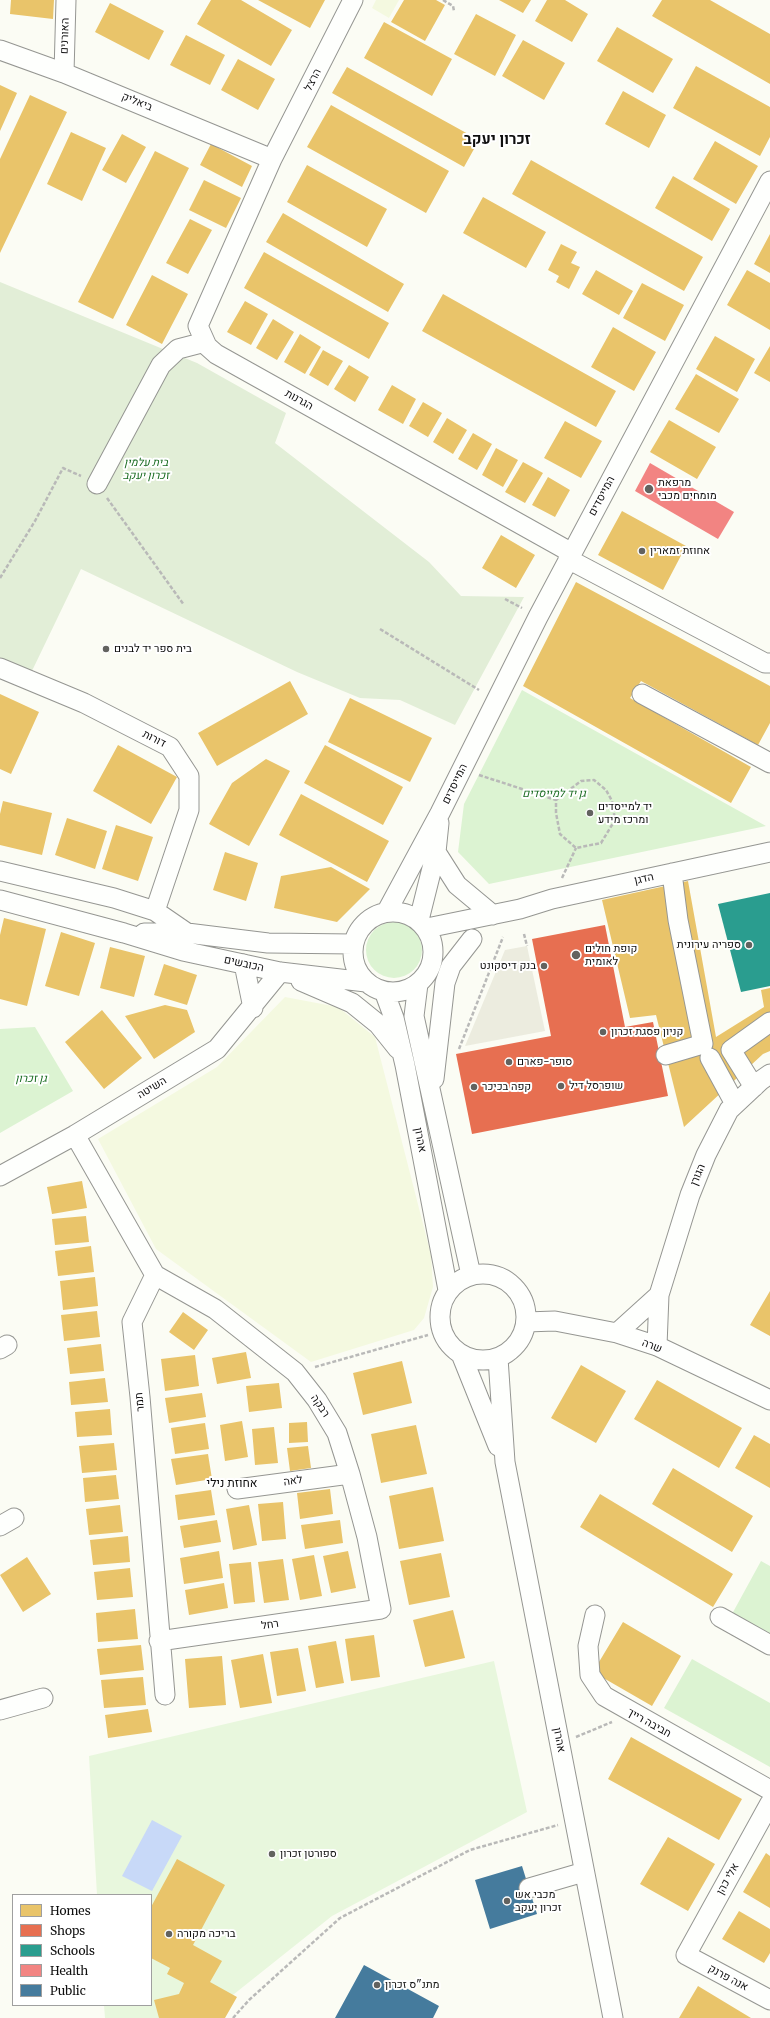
<!DOCTYPE html>
<meta charset="utf-8">
<style>
body{margin:0}
#map{position:relative;width:770px;height:2018px;overflow:hidden;background:#fbfcf4;font-family:Merriweather,serif}
canvas{display:block}
.legend{position:absolute;left:12px;top:1894px;width:140px;height:112px;box-sizing:border-box;background:#fff;border:1px solid #9f9f9f;margin:0;padding:5px 7px;list-style:none;font-size:12px;color:#0f0f0f}
.legend li{display:flex;align-items:center;gap:8px;height:20px}
.legend b{width:20px;border:1px solid #9f9f9f}
</style>
<div id="map">
<canvas width="770" height="2018"></canvas>
<ul class="legend">
<li><b style="height:11px;background:#e9c46a"></b>Homes</li>
<li><b style="height:11px;background:#e76f51"></b>Shops</li>
<li><b style="height:11px;background:#2a9d8f"></b>Schools</li>
<li><b style="height:11px;background:#f28482"></b>Health</li>
<li><b style="height:11px;background:#457b9d"></b>Public</li>
</ul>
</div>
<script>
const g = document.querySelector('canvas').getContext('2d');
g.lineJoin = 'round';
function fillPath(path, color) { g.fillStyle = color; g.fill(path, 'evenodd'); }
const toPath = rows => new Path2D(rows.map(r => 'M' + r).join(''));
function trace(path, color, width, dash) { g.strokeStyle = color; g.lineWidth = width; g.lineCap = dash ? 'butt' : 'round'; g.setLineDash(dash || []); g.stroke(path); }
function write(font, color, halo, rows, align = 'center') {
  g.font = font + ' Merriweather,Heebo,serif'; g.lineWidth = 4; g.setLineDash([]); g.textBaseline = 'middle'; g.strokeStyle = halo; g.fillStyle = color; for (const [text, x, y, turn = 0] of rows) {
    g.save(); g.translate(x, y); g.rotate((+turn || 0) * Math.PI / 180); g.textAlign = isNaN(turn) ? turn : align; if (halo) g.strokeText(text, 0, 0); g.fillText(text, 0, 0); g.restore();
  }
}
const farmland = toPath([
 [376,0,399,0,389,18,372,8],
 [285,997,338,1007,375,1037,431,1255,433,1287,424,1318,414,1330,311,1362,156,1249,98,1139,217,1067]
]);
const green = toPath([
 [522,690,766,826,489,884,458,852,464,804],
 '366 950a28 28 0 1 1 56 0a28 28 0 1 1-56 0Z',
 [35,1027,73,1091,0,1133,0,1029],
 [761,1561,770,1566,770,1636,732,1614],
 [692,1659,770,1703,770,1767,664,1708]
]);
const cemetery = toPath([
 [0,282,197,363,286,413,275,443,429,562,461,596,524,597,455,725,400,700,360,698,297,672,81,569,31,673,0,659]
]);
const pitch = toPath([
 [494,1661,527,1812,332,1916,204,2018,105,2018,104,2005,151,2005,151,1895,97,1895,89,1756]
]);
const plaza = toPath([
 [527,946,545,1031,465,1046,505,950]
]);
const water = toPath([
 [152,1820,182,1836,152,1891,122,1876]
]);
const homes = toPath([
 [11,0,54,0,53,19,10,14],
 [211,0,241,0,292,30,271,66,197,24],
 [258,0,325,0,310,28],
 [404,0,436,0,445,5,425,41,391,22],
 [499,0,531,0,523,13],
 [547,0,565,0,588,14,572,42,535,21],
 [662,0,710,0,770,34,770,84,652,16],
 [110,3,164,31,149,60,95,32],
 [476,14,516,35,495,76,454,54],
 [384,22,452,59,432,96,364,58],
 [617,27,673,59,653,93,597,61],
 [186,35,225,55,210,85,170,65],
 [523,40,565,63,544,100,502,76],
 [238,59,275,79,258,110,221,90],
 [696,66,770,107,770,137,760,156,673,108],
 [347,67,479,140,464,167,332,93],
 [0,85,17,93,0,131],
 [623,91,666,115,649,148,605,124],
 [30,95,67,112,0,253,0,159],
 [331,105,449,171,426,213,307,147],
 [71,132,106,148,82,201,47,184],
 [122,134,146,147,126,183,102,170],
 [715,141,758,166,736,204,693,179],
 [211,144,252,166,242,187,200,165],
 [155,151,189,168,113,319,78,302],
 [531,160,703,257,684,291,512,194],
 [307,165,387,209,367,247,287,202],
 [673,176,730,209,712,241,655,208],
 [204,180,241,198,226,228,189,210],
 [483,197,546,232,526,268,463,233],
 [283,213,404,284,388,312,266,242],
 [190,219,212,230,188,274,166,263],
 [770,234,770,273,754,264],
 [561,244,577,252,571,263,580,267,569,289,556,282,559,276,548,270],
 [264,252,389,323,369,359,244,288],
 [596,270,633,291,619,315,582,294],
 [747,270,770,283,770,330,727,305],
 [152,275,188,294,162,344,126,325],
 [642,283,684,305,665,341,623,318],
 [443,294,616,391,596,427,422,331],
 [245,301,268,314,251,345,227,332],
 [273,319,294,332,277,360,256,348],
 [613,327,656,352,634,391,591,367],
 [300,334,321,347,305,374,284,362],
 [715,336,755,359,737,392,696,369],
 [770,346,770,382,754,373],
 [323,350,343,361,328,386,309,375],
 [349,365,369,377,355,402,334,389],
 [696,374,739,399,719,433,675,409],
 [392,385,416,399,403,424,378,410],
 [423,402,442,413,428,437,409,426],
 [447,418,467,430,453,454,433,442],
 [669,420,716,447,697,479,650,452],
 [565,421,602,441,581,478,544,458],
 [473,433,492,444,477,470,458,459],
 [496,448,518,460,503,487,482,475],
 [523,462,543,473,525,503,505,492],
 [548,477,570,490,555,517,532,505],
 [622,511,686,546,663,590,598,555],
 [501,535,535,555,516,588,482,568],
 [576,582,770,686,770,723,758,745,641,681,630,698,751,767,731,803,523,686],
 [290,681,308,714,217,766,198,733],
 [0,694,39,712,11,774,0,769],
 [350,698,432,738,410,782,328,742],
 [118,745,177,777,151,824,93,791],
 [325,745,403,787,383,825,304,783],
 [266,759,290,771,249,846,209,824,232,783],
 [301,794,389,841,367,882,279,835],
 [3,801,52,813,42,855,0,845,0,814],
 [67,818,107,831,95,869,55,855],
 [116,825,153,837,138,881,102,869],
 [225,852,258,863,246,901,213,890],
 [331,867,370,889,337,922,274,908,281,876],
 [688,881,716,1037,764,1007,761,990,770,988,770,1051,763,1054,684,1127,656,1015,630,1018,602,900],
 [4,918,46,929,27,1006,0,999,0,935],
 [61,932,95,943,79,996,45,986],
 [110,947,145,956,134,997,100,988],
 [164,964,197,975,187,1005,154,995],
 [165,1005,187,1010,195,1032,154,1059,125,1016],
 [102,1010,142,1058,104,1089,65,1042],
 [82,1181,87,1208,52,1214,47,1187],
 [86,1216,89,1242,55,1245,52,1219],
 [91,1246,94,1272,58,1276,55,1251],
 [95,1277,98,1306,63,1310,60,1281],
 [770,1291,770,1336,750,1325],
 [97,1311,100,1337,64,1341,61,1315],
 [183,1312,208,1330,194,1350,169,1332],
 [101,1344,104,1371,70,1374,67,1348],
 [246,1352,251,1378,217,1384,212,1358],
 [195,1355,199,1386,165,1391,161,1359],
 [402,1361,412,1403,363,1415,353,1373],
 [581,1365,626,1391,596,1443,551,1418],
 [105,1378,108,1402,71,1405,69,1382],
 [657,1380,742,1428,719,1468,634,1419],
 [279,1383,282,1408,249,1412,246,1386],
 [202,1393,206,1417,169,1423,165,1398],
 [110,1409,112,1435,77,1437,75,1412],
 [242,1421,248,1457,225,1461,220,1425],
 [307,1422,308,1442,289,1443,289,1423],
 [205,1423,209,1449,175,1454,171,1428],
 [416,1425,427,1474,381,1483,371,1434],
 [274,1427,278,1463,255,1465,252,1429],
 [754,1435,770,1444,770,1488,735,1468],
 [114,1443,117,1470,82,1473,79,1446],
 [308,1446,311,1468,290,1471,287,1448],
 [208,1454,212,1479,176,1485,171,1459],
 [673,1468,753,1516,732,1552,652,1504],
 [116,1475,119,1499,85,1502,83,1478],
 [433,1487,444,1541,399,1549,389,1496],
 [330,1489,333,1514,300,1519,297,1493],
 [211,1490,215,1515,178,1520,175,1495],
 [600,1494,733,1574,713,1607,580,1527],
 [283,1502,286,1539,262,1541,258,1504],
 [120,1505,123,1532,89,1535,86,1509],
 [249,1505,257,1545,233,1550,226,1509],
 [217,1520,221,1542,184,1548,180,1526],
 [340,1520,343,1543,305,1549,301,1525],
 [128,1536,130,1562,93,1565,90,1540],
 [219,1551,223,1578,184,1584,180,1558],
 [348,1551,356,1588,331,1593,323,1556],
 [441,1553,450,1597,409,1605,400,1561],
 [314,1555,322,1596,300,1600,292,1559],
 [27,1557,51,1594,23,1612,0,1575],
 [283,1559,289,1600,264,1603,258,1562],
 [251,1562,255,1602,234,1604,229,1564],
 [130,1568,133,1597,97,1600,94,1572],
 [224,1583,228,1608,189,1615,185,1590],
 [135,1609,138,1639,98,1642,96,1613],
 [453,1610,465,1658,425,1667,413,1620],
 [623,1622,681,1656,652,1706,593,1672],
 [374,1635,380,1677,351,1681,345,1639],
 [336,1641,344,1683,316,1688,308,1646],
 [141,1645,144,1670,100,1675,97,1649],
 [298,1648,306,1691,277,1696,270,1652],
 [263,1654,272,1703,240,1708,231,1660],
 [222,1656,226,1705,189,1708,185,1659],
 [143,1677,146,1705,104,1708,101,1680],
 [148,1709,152,1732,108,1738,105,1715],
 [631,1737,742,1799,719,1840,608,1779],
 [668,1837,715,1864,688,1911,640,1884],
 [766,1853,770,1856,770,1908,743,1892],
 [177,1859,225,1885,193,1945,222,1961,210,1982,237,1997,225,2018,159,2018,154,2000,179,1994,184,1983,167,1974,170,1968,151,1958,151,1907],
 [739,1911,770,1929,770,1953,764,1963,722,1939],
 [698,1986,751,2018,679,2018]
]);
const shops = toPath([
 [605,925,625,1027,653,1022,668,1096,472,1134,456,1054,551,1036,532,939]
]);
const schools = toPath([
 [770,893,770,986,741,992,718,904]
]);
const health = toPath([
 [650,463,734,512,718,539,635,491]
]);
const public = toPath([
 [522,1866,537,1914,490,1929,475,1880],
 [364,1965,439,2006,433,2018,335,2018]
]);
const path = toPath([
 [443,0,453,6,454,11],
 [107,498,184,605],
 [0,578,35,521,63,468,81,476],
 [505,599,522,608],
 [380,629,479,690],
 [479,775,556,800,556,813,560,834,576,848,601,843,615,820,612,801,606,790,594,780,581,781,556,800],
 [562,878,576,848],
 [524,934,527,946],
 [459,1049,503,937],
 [315,1367,428,1335],
 [576,1737,612,1722],
 [233,2018,249,2000,340,1918,470,1850,558,1825]
]);
const minor = toPath([
 [353,0,272,159,198,326,207,346,216,354,572,553],
 [0,50,64,73,272,159],
 [64,73,66,0],
 [97,484,161,365,178,349,205,342],
 [568,559,765,663,770,663],
 [0,668,84,703,170,747,189,776,189,810,155,911],
 [642,694,770,763],
 [436,852,457,885,493,915],
 [0,871,114,898,155,911,187,933],
 [0,900,124,933,183,951,280,972,366,982],
 [387,911,440,813,538,617,770,181],
 '353 952a40 40 0 1 1 80 0a40 40 0 1 1-80 0Z',
 [419,920,436,852,439,823],
 [427,928,520,909,552,899,770,852],
 [144,933,187,933,268,943,353,944],
 [244,964,253,1008],
 [301,981,352,1003,378,1024,398,1049],
 [418,984,414,1016,471,1275],
 [384,991,394,1018,405,1065,448,1290],
 [666,1055,703,1044,678,920,672,873],
 [710,1058,735,1104],
 [434,1079,445,983,451,966,472,939],
 [754,1087,731,1050,770,1022],
 [75,1135,155,1275],
 [0,1176,75,1135,217,1049,280,972],
 '440 1317a43 43 0 1 1 86 0a43 43 0 1 1-86 0Z',
 [155,1275,215,1309,295,1372,317,1400,337,1433,350,1474,367,1537,381,1609,159,1641],
 [155,1275,132,1322,140,1397,165,1695],
 [526,1322,555,1321,617,1333,657,1346,770,1400],
 [617,1333,659,1295],
 [657,1346,659,1295,690,1195,706,1155,729,1110,760,1081,770,1074],
 [0,1349,7,1345],
 [461,1354,498,1446],
 [498,1358,505,1462,613,2018],
 [237,1489,350,1474],
 [0,1526,14,1518],
 [595,1615,588,1646,590,1675,604,1696,770,1790],
 [720,1617,770,1645],
 [0,1710,43,1698],
 [770,1803,686,1955,770,2000],
 [529,1888,584,1872]
]);
const markers = [
 [649,489,5,"#62625f"],
 [642,551,4,"#62625f"],
 [106,649,4,"#62625f"],
 [590,813,4,"#62625f"],
 [749,945,4,"#62625f"],
 [576,955,5,"#62625f"],
 [544,966,4,"#62625f"],
 [603,1032,4,"#62625f"],
 [509,1062,4,"#62625f"],
 [561,1086,4,"#62625f"],
 [474,1087,4,"#62625f"],
 [272,1854,4,"#62625f"],
 [507,1901,4,"#62625f"],
 [169,1934,4,"#62625f"],
 [377,1985,4,"#62625f"]
];
const streetNames = [
 ["האורנים",65,36,-88],
 ["הרצל",313,80,-63],
 ["ביאליק",137,102,22],
 ["הגרנות",299,400,29],
 ["המייסדים",602,496,-62],
 ["דורות",154,739,27],
 ["המייסדים",455,784,-64],
 ["הדגן",644,879,-12],
 ["הכובשים",244,964,12],
 ["השיטה",152,1088,-31],
 ["אהרון",420,1140,79],
 ["הגורן",698,1175,-68],
 ["שרה",652,1346,21],
 ["תמר",140,1402,-95],
 ["רבקה",320,1406,56],
 ["לאה",293,1481,-8],
 ["רחל",270,1625,-8],
 ["חביבה רייך",649,1723,29],
 ["אהרון",559,1740,79],
 ["אלי כהן",728,1879,-61],
 ["אנה פרנק",728,1978,28]
];
const parkNames = [
 ["בית עלמין",146,463],
 ["זכרון יעקב",146,476],
 ["גן יד למייסדים",554,794],
 ["גן זכרון",31,1079]
];
const poiNames = [
 ["מרפאת",658,483],
 ["מומחים מכבי",658,496],
 ["אחוזת זמארין",650,551],
 ["בית ספר יד לבנים",114,649],
 ["יד למייסדים",598,807],
 ["ומרכז מידע",598,820],
 ["ספריה עירונית",741,945,"right"],
 ["קופת חולים",585,949],
 ["לאומית",585,962],
 ["בנק דיסקונט",536,966,"right"],
 ["קניון פסגת זכרון",611,1032],
 ["סופר-פארם",517,1062],
 ["שופרסל דיל",569,1086],
 ["קפה בכיכר",482,1087],
 ["ספורטן זכרון",280,1854],
 ["מכבי אש",515,1895],
 ["זכרון יעקב",515,1908],
 ["בריכה מקורה",177,1934],
 ["מתנ\"ס זכרון",385,1985]
];
const neighbourhoodNames = [
 ["אחוזת נילי",232,1484]
];
const districtNames = [
 ["זכרון יעקב",497,140]
];
fillPath(farmland, '#f4f9e0');
fillPath(green, '#dcf3d2');
fillPath(cemetery, '#e2eed7');
fillPath(pitch, '#e8f7dd');
fillPath(plaza, '#ececdf');
fillPath(water, '#c8d9f8');
fillPath(homes, '#e9c46a');
fillPath(shops, '#e76f51');
fillPath(schools, '#2a9d8f');
fillPath(health, '#f28482');
fillPath(public, '#457b9d');
trace(minor, '#959692', 21);
trace(path, '#b9b9b8', 2.5, [4, 2]);
trace(minor, '#fefffd', 19);
for (const [x, y, r, color] of markers) { const dot = new Path2D(); dot.arc(x, y, r, 0, 2 * Math.PI); g.fillStyle = color; g.fill(dot); trace(dot, '#fff', 1.5); }
write('11px', '#0f0f0f', '#fff', streetNames);
write('italic 11px', '#1a6c22', '#fff', parkNames);
write('11px', '#0f0f0f', '#fff', poiNames, 'left');
write('12px', '#0f0f0f', '#fff', neighbourhoodNames);
write('bold 15px', '#0f0f0f', '#fff', districtNames);
</script>
